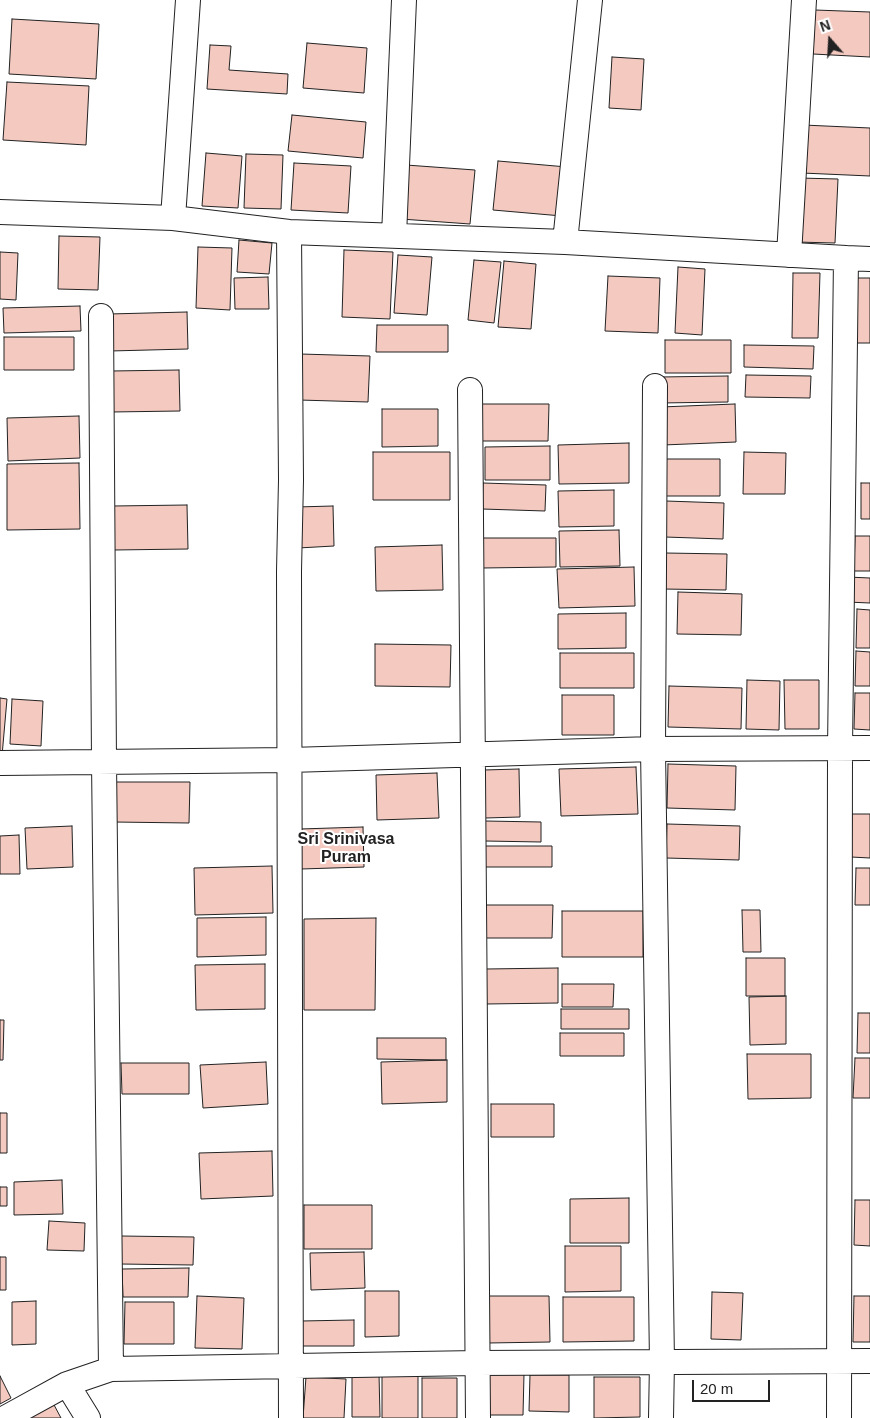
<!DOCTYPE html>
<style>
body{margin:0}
#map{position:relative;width:870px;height:1418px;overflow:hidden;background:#fff;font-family:Arial,sans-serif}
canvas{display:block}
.north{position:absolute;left:805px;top:15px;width:50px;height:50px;-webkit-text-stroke:4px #fff;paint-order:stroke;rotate:341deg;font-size:14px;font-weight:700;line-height:20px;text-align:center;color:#222}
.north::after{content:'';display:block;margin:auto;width:18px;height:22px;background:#222;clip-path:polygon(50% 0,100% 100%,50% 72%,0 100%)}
.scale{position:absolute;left:692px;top:1380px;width:78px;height:22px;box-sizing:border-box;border:2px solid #222;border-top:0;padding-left:6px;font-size:15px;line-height:18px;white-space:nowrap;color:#222;-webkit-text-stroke:4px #fff;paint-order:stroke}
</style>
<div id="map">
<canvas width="870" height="1418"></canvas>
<div class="north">N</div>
<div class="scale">20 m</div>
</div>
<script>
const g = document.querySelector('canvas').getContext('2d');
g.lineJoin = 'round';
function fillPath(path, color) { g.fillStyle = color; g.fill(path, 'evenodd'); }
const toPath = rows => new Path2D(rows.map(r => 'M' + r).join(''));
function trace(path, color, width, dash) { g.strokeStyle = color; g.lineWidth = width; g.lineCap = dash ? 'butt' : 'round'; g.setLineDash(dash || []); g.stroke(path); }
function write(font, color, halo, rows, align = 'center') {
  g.font = font + ' Arial,sans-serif'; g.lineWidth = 4; g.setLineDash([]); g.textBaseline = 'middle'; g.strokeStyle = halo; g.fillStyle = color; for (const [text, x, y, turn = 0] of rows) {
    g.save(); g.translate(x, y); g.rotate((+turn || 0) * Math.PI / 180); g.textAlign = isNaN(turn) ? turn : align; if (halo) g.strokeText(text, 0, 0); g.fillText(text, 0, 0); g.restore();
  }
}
const building = toPath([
 [815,10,870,12,870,57,813,54,815,10],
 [12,19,99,24,96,79,9,74,12,19],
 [307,43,367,48,364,93,303,88,307,43],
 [210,45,231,46,229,70,288,74,287,94,207,89,210,45],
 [612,57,644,59,641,110,609,108,612,57],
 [7,82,89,86,86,145,3,140,7,82],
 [292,115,366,122,363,158,288,151,292,115],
 [803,125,870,128,870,176,802,173,803,125],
 [206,153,242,156,238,208,202,206,206,153],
 [246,154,283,155,281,209,244,208,246,154],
 [498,161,567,167,562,216,493,210,498,161],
 [294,163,351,166,348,213,291,210,294,163],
 [406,165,475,170,470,224,401,219,406,165],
 [799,178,838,179,835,243,796,242,799,178],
 [59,236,100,237,98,290,58,289,59,236],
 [239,240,272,243,269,274,237,272,239,240],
 [198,247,232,248,230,310,196,308,198,247],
 [344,250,393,252,390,319,342,317,344,250],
 [0,252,18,253,16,300,0,299,0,252],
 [398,255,432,257,427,315,394,313,398,255],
 [474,260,501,262,494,323,468,320,474,260],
 [504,261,536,264,531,329,498,327,504,261],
 [678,267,705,269,702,335,675,333,678,267],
 [793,273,820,273,818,338,792,338,793,273],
 [608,276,660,278,658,333,605,331,608,276],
 [268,277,269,309,235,309,234,278,268,277],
 [852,278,870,278,870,343,850,343,852,278],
 [80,306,81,331,4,333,3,308,80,306],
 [187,312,188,349,110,351,109,314,187,312],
 [377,325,448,325,448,352,376,352,377,325],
 [4,337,74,337,74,370,4,370,4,337],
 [665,340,731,340,731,373,665,373,665,340],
 [744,345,814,346,813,369,744,367,744,345],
 [300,354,370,356,368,402,299,400,300,354],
 [179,370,180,411,111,412,111,371,179,370],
 [746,375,811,376,810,398,745,397,746,375],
 [728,376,728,402,660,403,660,377,728,376],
 [480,404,549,404,548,441,480,441,480,404],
 [735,404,736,442,663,445,661,407,735,404],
 [382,409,438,409,438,446,382,447,382,409],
 [79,416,80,458,8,461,7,418,79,416],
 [629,443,629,483,559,484,558,445,629,443],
 [550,446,550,480,485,480,485,447,550,446],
 [373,452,450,452,450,500,373,500,373,452],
 [744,452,786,453,785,494,743,494,744,452],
 [664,459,720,459,720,496,664,496,664,459],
 [79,463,80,529,7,530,7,464,79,463],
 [483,483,546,485,545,511,482,509,483,483],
 [861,483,870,483,870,519,861,519,861,483],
 [614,490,614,526,559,527,558,491,614,490],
 [666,501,724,503,723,539,665,537,666,501],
 [187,505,188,549,114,550,113,506,187,505],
 [333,506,334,546,298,548,296,507,333,506],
 [619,530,620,566,560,567,559,531,619,530],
 [855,536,870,536,870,571,854,571,855,536],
 [482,538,556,538,556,567,482,568,482,538],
 [442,545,443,590,376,591,375,547,442,545],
 [665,553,727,554,726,590,663,589,665,553],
 [634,567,635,606,559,608,557,569,634,567],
 [847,577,870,578,870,603,847,602,847,577],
 [678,592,742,594,741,635,677,634,678,592],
 [857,609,870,610,870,648,856,648,857,609],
 [626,613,626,648,558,649,558,614,626,613],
 [375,644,451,645,450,687,375,686,375,644],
 [856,651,870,652,870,686,855,686,856,651],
 [560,653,634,653,634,688,560,688,560,653],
 [747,680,780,681,779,730,746,729,747,680],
 [784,680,819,680,819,729,785,729,784,680],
 [669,686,742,688,741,729,668,727,669,686],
 [855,693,870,693,870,730,854,729,855,693],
 [562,695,614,695,614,735,562,735,562,695],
 [0,698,7,699,2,756,0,756,0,698],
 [12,699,43,701,41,746,10,744,12,699],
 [668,764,736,766,735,810,667,808,668,764],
 [636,767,638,814,561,816,559,769,636,767],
 [519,769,520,817,485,818,484,770,519,769],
 [437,773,439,818,377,820,376,775,437,773],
 [115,782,190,782,189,823,114,822,115,782],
 [852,814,870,814,870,858,851,857,852,814],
 [485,821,541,822,541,842,485,841,485,821],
 [667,824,740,826,739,860,666,858,667,824],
 [72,826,73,867,27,869,25,828,72,826],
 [363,827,364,867,301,869,300,829,363,827],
 [19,835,20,874,0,874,0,836,19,835],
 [483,846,552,846,552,867,483,867,483,846],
 [272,866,273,913,195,915,194,868,272,866],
 [856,868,870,868,870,905,855,905,856,868],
 [484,905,553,905,552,938,484,938,484,905],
 [742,910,760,910,761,952,743,952,742,910],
 [562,911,643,911,643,957,562,957,562,911],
 [266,917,266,955,197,957,197,918,266,917],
 [376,918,375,1010,304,1010,304,919,376,918],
 [746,958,785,958,785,996,746,996,746,958],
 [265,964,265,1009,196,1010,195,965,265,964],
 [558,968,558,1003,486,1004,486,969,558,968],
 [562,984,614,984,613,1007,562,1007,562,984],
 [786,996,786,1044,750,1045,749,997,786,996],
 [561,1009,629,1009,629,1029,561,1029,561,1009],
 [858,1013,870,1013,870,1053,857,1053,858,1013],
 [0,1020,4,1020,3,1060,0,1060,0,1020],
 [560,1033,624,1033,624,1056,560,1056,560,1033],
 [377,1038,446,1038,446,1060,377,1059,377,1038],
 [747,1054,811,1054,811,1098,748,1099,747,1054],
 [855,1058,870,1058,870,1098,853,1098,855,1058],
 [447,1060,447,1102,382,1104,381,1062,447,1060],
 [266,1062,268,1104,203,1108,200,1065,266,1062],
 [121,1063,189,1063,189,1094,122,1094,121,1063],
 [491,1104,554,1104,554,1137,491,1137,491,1104],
 [0,1113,7,1113,7,1153,0,1153,0,1113],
 [272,1151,273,1196,201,1199,199,1153,272,1151],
 [62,1180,63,1214,14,1215,14,1182,62,1180],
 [0,1187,7,1187,7,1206,0,1206,0,1187],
 [629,1198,629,1243,570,1243,570,1199,629,1198],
 [855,1200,870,1200,870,1246,854,1245,855,1200],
 [304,1205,372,1205,372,1249,304,1249,304,1205],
 [49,1221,85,1223,84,1251,47,1250,49,1221],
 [121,1236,194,1237,193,1265,120,1264,121,1236],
 [565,1246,621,1246,621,1291,565,1292,565,1246],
 [364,1252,365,1288,311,1290,310,1253,364,1252],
 [0,1257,6,1257,6,1290,0,1290,0,1257],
 [189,1268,188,1297,123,1297,122,1269,189,1268],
 [365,1291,399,1291,399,1336,365,1337,365,1291],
 [712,1292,743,1293,741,1340,711,1339,712,1292],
 [197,1296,244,1298,242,1349,195,1348,197,1296],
 [488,1296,549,1296,550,1342,488,1343,488,1296],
 [854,1296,870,1296,870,1342,853,1342,854,1296],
 [563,1297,634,1297,634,1341,563,1342,563,1297],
 [36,1301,36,1344,12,1345,12,1302,36,1301],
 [125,1302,174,1302,174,1344,124,1344,125,1302],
 [354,1320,354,1346,302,1346,301,1321,354,1320],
 [352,1374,379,1374,380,1417,352,1417,352,1374],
 [382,1374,418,1374,418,1418,382,1418,382,1374],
 [485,1374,524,1374,523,1415,484,1415,485,1374],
 [530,1375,569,1375,569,1412,529,1411,530,1375],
 [0,1376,11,1398,0,1404,0,1376],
 [306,1377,346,1379,344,1418,303,1418,306,1377],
 [594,1377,640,1377,640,1417,594,1418,594,1377],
 [422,1378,457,1378,457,1418,422,1418,422,1378],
 [53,1403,61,1418,23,1418,53,1403]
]);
const minor = toPath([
 [0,212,173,218,289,232,565,242,846,258],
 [173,218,188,0],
 [289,232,291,480,289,571,291,1418],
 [394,236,404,0],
 [565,242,590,0],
 [789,255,804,0],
 [101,316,104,762,111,1369],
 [655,386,653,749,662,1362,661,1418],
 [470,390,478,1418],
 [0,763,290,760,653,749,870,748],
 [67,1384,88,1418],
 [5,1418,67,1384,111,1369,477,1363,870,1361],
 [839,1418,840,749,846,258,870,259]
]);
const neighbourhoodNames = [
 ["Sri Srinivasa",346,840],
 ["Puram",346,858]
];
fillPath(building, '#f3c9c0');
trace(building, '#222', 1);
trace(minor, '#222', 26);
trace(minor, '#fff', 24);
write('bold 16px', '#222', '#fff', neighbourhoodNames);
</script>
